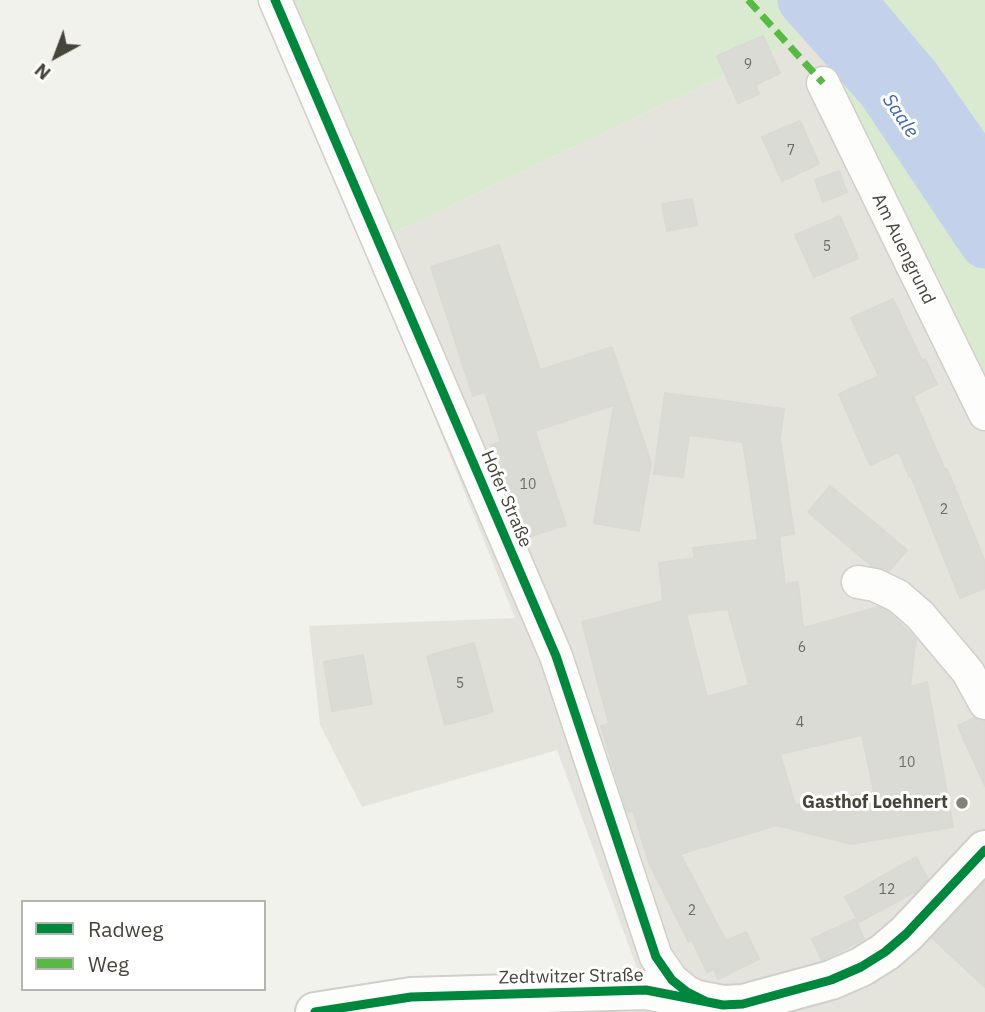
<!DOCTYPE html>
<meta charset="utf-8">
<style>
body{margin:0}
#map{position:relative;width:985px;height:1012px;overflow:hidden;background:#f2f2ed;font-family:"IBM Plex Sans",sans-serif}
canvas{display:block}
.legend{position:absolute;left:21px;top:900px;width:245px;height:91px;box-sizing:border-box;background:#fff;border:2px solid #b5b5b0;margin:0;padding:9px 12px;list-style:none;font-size:21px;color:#47453a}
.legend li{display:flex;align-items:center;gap:14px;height:35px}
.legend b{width:35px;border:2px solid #b5b5b0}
.north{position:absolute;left:21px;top:21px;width:70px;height:70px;-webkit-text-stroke:5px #fff;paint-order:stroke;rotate:221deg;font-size:19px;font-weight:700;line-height:28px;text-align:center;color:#47453a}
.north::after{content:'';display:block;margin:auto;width:24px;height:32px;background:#47453a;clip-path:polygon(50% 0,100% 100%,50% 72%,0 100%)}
</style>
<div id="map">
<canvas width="985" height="1012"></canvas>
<ul class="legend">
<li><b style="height:9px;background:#00873e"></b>Radweg</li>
<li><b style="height:9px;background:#58b947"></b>Weg</li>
</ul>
<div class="north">N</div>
</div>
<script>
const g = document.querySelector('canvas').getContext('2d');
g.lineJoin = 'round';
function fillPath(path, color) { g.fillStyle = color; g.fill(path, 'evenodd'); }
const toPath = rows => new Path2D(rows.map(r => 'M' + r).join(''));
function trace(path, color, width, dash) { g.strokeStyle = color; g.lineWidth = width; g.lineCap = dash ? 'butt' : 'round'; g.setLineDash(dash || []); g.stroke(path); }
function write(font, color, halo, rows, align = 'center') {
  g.font = font + ' "IBM Plex Sans",sans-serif'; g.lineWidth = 6; g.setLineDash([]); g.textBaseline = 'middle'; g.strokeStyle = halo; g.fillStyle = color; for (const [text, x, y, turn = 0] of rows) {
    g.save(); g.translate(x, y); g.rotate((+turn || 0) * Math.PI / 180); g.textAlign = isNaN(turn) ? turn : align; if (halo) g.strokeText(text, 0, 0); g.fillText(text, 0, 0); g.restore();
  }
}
const residential = toPath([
 [816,32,985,389,985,1012,633,1012,652,1009,557,750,362,807,320,725,309,626,515,618,366,246]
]);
const green = toPath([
 [284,0,815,0,838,24,909,116,985,232,985,389,816,32,385,237],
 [883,0,985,0,985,133,936,63]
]);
const water = toPath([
 [815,0,883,0,936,63,985,133,985,232,909,116,838,24]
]);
const river = toPath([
 [803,0,882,89,985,243]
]);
const building = toPath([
 [763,36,780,73,755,85,759,94,738,103,717,56,763,36],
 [800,121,819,164,782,181,762,137,800,121],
 [839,171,847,192,823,202,815,180,839,171],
 [692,199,697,225,667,231,662,204,692,199],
 [840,216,858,258,814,277,795,235,840,216],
 [499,245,540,370,612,347,651,463,639,531,594,523,614,405,535,431,566,525,525,538,509,500,491,445,501,442,485,392,473,396,431,267,499,245],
 [893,299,922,361,925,359,937,384,913,396,945,470,947,469,985,562,985,588,960,598,911,476,909,476,899,452,870,465,839,394,879,376,851,318,893,299],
 [665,393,784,409,780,439,794,534,779,536,785,584,798,582,803,628,879,607,888,612,916,639,910,687,927,682,953,827,851,844,777,825,680,854,726,941,746,932,759,959,718,979,714,969,707,972,692,940,689,942,649,863,633,811,627,812,601,726,609,724,582,622,663,601,659,563,695,558,693,548,758,540,743,442,689,435,683,477,654,474,665,393],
 [728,609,749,685,707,697,686,614,728,609],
 [862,735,874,792,795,805,780,754,862,735],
 [830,486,907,550,889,571,872,566,808,512,830,486],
 [474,643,493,712,445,725,427,656,474,643],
 [363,655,372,704,332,711,324,662,363,655],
 [975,718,985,721,985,786,958,726,975,718],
 [916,857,928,879,918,890,859,922,845,897,916,857],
 [985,882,985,987,932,938,985,882],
 [855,919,864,939,822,960,812,939,855,919]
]);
const minor = toPath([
 [275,0,556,656,656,957,672,980,687,992,703,1000],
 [823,83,985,414],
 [858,582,875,585,898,596,920,615,968,672,985,703]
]);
const tertiary = toPath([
 [315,1012,411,997,646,990,723,1005,743,1004,831,980,861,967,885,952,906,934,985,850]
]);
const quiet = toPath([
 [748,0,823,83]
]);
const cycleway = toPath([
 [275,0,556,656,656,957,672,980,687,992,707,1002],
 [315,1012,411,997,646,990,723,1005,743,1004,831,980,861,967,885,952,906,934,985,850]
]);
const markers = [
 [962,803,7,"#838279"]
];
const numberNames = [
 ["9",748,65],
 ["7",791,151],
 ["5",827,247],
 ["10",528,485],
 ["2",944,510],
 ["6",802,648],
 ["5",460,684],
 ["4",800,723],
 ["10",907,763],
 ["12",887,890],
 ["2",692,911]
];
const streetNames = [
 ["Am Auengrund",903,249,64],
 ["Hofer Straße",506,499,67],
 ["Zedtwitzer Straße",571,977,-1]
];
const poiNames = [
 ["Gasthof Loehnert",948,803]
];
const waterNames = [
 ["Saale",900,116,56]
];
fillPath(residential, '#e5e4dc');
fillPath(green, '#daead0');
fillPath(water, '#c3d2ea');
trace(river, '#c3d2ea', 51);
fillPath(building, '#dbdbd6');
trace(building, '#dad9d3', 2);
trace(minor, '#d0cfcb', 35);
trace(tertiary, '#d0cfcb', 42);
trace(minor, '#fdfdfc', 32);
trace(tertiary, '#fdfdfc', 38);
trace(quiet, '#58b947', 7, [14, 7]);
trace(cycleway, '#00873e', 9);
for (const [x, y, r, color] of markers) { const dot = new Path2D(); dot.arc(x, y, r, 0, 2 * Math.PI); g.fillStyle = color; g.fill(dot); trace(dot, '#fff', 2.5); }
write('14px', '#6d6b62', null, numberNames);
write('18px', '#47453a', '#fff', streetNames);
write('bold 18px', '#47453a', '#fff', poiNames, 'right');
write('italic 19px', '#3f65a8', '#fff', waterNames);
</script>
